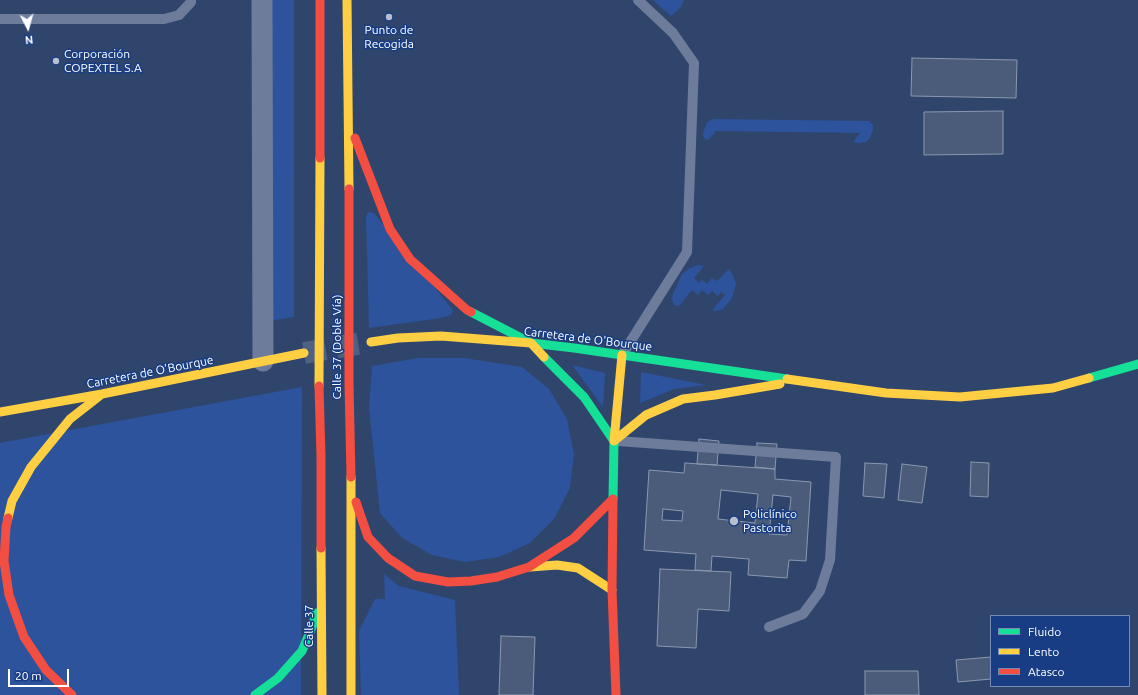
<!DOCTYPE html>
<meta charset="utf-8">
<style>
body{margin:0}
#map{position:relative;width:1138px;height:695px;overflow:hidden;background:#30456c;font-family:Ubuntu,sans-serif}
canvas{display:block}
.legend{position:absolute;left:990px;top:615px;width:140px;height:72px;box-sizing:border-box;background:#183d84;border:1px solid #748bb5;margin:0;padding:5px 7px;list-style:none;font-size:12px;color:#fff}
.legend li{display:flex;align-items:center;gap:8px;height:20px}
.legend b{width:20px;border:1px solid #748bb5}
.north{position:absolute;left:8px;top:8px;width:40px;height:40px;-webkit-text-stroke:3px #183d84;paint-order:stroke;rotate:174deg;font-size:11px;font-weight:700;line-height:16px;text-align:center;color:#fff}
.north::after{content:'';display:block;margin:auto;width:14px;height:18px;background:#fff;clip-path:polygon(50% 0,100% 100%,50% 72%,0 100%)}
.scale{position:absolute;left:8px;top:669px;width:61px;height:18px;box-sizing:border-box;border:2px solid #fff;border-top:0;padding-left:5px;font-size:12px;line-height:14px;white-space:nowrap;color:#fff;-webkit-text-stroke:3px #183d84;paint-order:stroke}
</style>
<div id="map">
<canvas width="1138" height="695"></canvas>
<ul class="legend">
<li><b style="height:5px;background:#16e098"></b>Fluido</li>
<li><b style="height:5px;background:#ffcf43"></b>Lento</li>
<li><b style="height:5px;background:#f24e42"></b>Atasco</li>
</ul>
<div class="north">N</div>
<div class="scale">20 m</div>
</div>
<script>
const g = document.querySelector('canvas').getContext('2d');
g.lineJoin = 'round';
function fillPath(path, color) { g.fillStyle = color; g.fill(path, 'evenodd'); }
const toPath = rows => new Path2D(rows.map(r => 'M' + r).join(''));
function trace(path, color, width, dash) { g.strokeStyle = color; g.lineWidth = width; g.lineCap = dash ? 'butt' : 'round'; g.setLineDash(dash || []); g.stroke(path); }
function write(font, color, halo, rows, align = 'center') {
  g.font = font + ' Ubuntu,sans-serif'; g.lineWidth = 3; g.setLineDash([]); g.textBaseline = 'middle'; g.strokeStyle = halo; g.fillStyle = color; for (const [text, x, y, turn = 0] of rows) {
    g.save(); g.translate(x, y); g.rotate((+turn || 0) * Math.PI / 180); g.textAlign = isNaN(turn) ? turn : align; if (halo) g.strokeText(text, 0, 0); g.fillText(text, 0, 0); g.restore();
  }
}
const green = toPath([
 [264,0,294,0,294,317,268,321],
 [653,0,684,0,681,7,671,16],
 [713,119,869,121,873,125,873,130,870,138,866,142,858,143,853,142,860,133,716,131,708,140,704,138,703,133,707,122],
 [368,212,374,213,453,310,451,315,441,318,369,328,366,217],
 [698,265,704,266,694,278,699,283,702,280,707,284,712,278,717,281,729,269,733,276,736,284,732,298,723,309,715,311,712,310,725,295,721,292,718,296,712,291,708,295,702,290,698,295,692,290,679,306,674,305,672,299,673,294,682,274,690,268],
 [418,358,464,358,522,367,549,389,567,419,574,454,570,488,554,519,530,543,499,557,465,562,432,555,402,538,380,513,369,407,372,366],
 [572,365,605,373,603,407],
 [641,372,706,385,674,389,640,403],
 [302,387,301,695,0,695,0,443],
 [384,574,399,586,455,600,459,695,361,695,359,631,375,599,385,599]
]);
const building = toPath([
 [912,58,1017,60,1016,98,911,96,912,58],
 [1003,111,1003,154,924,155,924,112,1003,111],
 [699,439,719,441,717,465,697,464,699,439],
 [757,443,777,444,775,469,755,467,757,443],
 [971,462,989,463,988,497,970,496,971,462],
 [685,463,775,469,775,479,811,482,806,561,789,560,787,578,748,575,749,559,712,556,711,571,695,570,696,554,644,550,649,470,684,473,685,463],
 [721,490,758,494,755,523,718,519,721,490],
 [773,495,791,497,787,535,769,534,773,495],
 [663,509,683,511,682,521,662,520,663,509],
 [865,463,887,464,884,498,863,496,865,463],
 [902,464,927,467,922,503,898,500,902,464],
 [660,569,731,572,729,611,698,609,696,648,657,646,660,569],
 [501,636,535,637,533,695,499,695,501,636],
 [991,657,991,679,958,682,956,660,991,657],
 [865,671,918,671,919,695,865,695,865,671]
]);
const primaryTunnel = toPath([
 [304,353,367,342]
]);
const lane = toPath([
 [0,19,164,19,179,15,191,2,191,0],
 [622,355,687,252,694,63,673,33,638,0],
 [618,441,836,457,830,560,820,591,803,614,769,627]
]);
const street = toPath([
 [262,0,263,361]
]);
const fast = toPath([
 [471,312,531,343],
 [531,343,574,348,787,379],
 [544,357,584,397,614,441,613,499],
 [1089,378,1138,364],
 [255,695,278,678,302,651,312,627,316,613]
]);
const slow = toPath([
 [347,0,349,189],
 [371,342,398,338,441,336,531,343,544,357],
 [787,379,886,393,960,397,1053,388,1089,378],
 [319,386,320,158],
 [0,412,102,394,304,353],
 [614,441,646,415,683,399,715,395,780,384],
 [614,441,622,355],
 [351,477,351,695],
 [8,518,12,501,31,467,70,419,102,394],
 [321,548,322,695],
 [530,567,557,565,578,568,612,590]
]);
const jam = toPath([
 [355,138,390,229,410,259,467,310,471,312],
 [320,158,320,0],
 [349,189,349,383,351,477],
 [319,386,321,457,321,548],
 [613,499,612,590,616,695],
 [356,502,368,537,388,558,415,576,448,582,471,581,497,577,529,567,574,538,613,499],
 [8,518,6,527,4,561,9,595,24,637,46,670,72,695]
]);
const markers = [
 [389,17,4,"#b7becc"],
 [56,61,4,"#b7becc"],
 [734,521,5,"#b7becc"]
];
const poiNames = [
 ["Punto de",389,30,"center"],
 ["Recogida",389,44,"center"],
 ["Corporación",64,54],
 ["COPEXTEL S.A",64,68],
 ["Policlínico",743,514],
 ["Pastorita",743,528]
];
const streetNames = [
 ["Carretera de O'Bourque",588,339,7],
 ["Calle 37 (Doble Vía)",337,347,-90],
 ["Carretera de O'Bourque",150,372,-11],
 ["Calle 37",309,626,-90]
];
fillPath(green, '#2c539c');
fillPath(building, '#4b5c7b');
trace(building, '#8a98b0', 1);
trace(primaryTunnel, '#4f6182', 22, [22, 11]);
trace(lane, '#6c7c9a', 10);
trace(street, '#6c7c9a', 21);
trace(fast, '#16e098', 9);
trace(slow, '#ffcf43', 9);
trace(jam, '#f24e42', 9);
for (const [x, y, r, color] of markers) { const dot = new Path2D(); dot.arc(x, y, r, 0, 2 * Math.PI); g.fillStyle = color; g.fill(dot); trace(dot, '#183d84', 1.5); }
write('12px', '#fff', '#183d84', poiNames, 'left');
write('12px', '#fff', '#183d84', streetNames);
</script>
